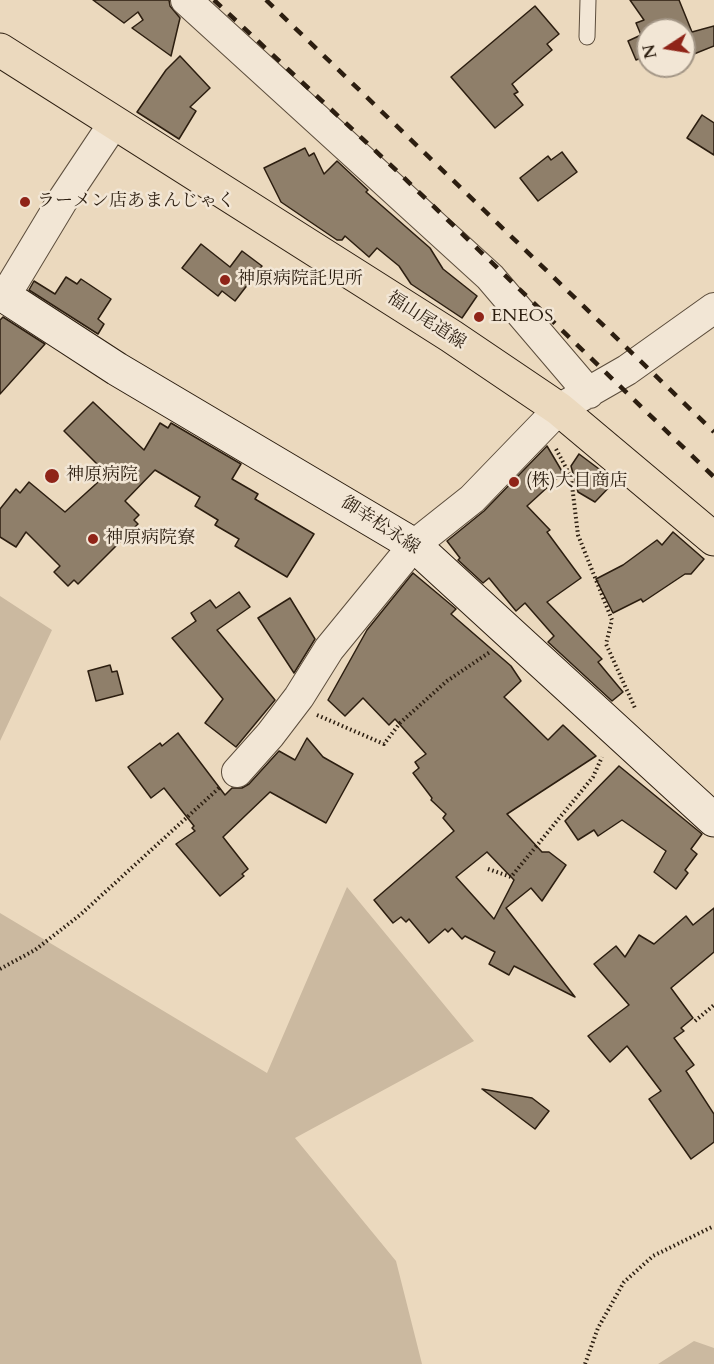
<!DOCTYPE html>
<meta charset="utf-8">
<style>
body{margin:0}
#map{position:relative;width:714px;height:1364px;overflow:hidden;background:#ebd9be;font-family:Cardo,serif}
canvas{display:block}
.north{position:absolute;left:636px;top:18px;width:60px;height:60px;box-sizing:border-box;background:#f2e6d5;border:2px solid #a39686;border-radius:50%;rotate:258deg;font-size:16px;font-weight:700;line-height:24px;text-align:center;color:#2c1e10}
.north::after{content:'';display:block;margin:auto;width:21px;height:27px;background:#8f2418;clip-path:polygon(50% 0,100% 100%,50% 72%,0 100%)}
</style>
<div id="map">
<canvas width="714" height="1364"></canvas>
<div class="north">N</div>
</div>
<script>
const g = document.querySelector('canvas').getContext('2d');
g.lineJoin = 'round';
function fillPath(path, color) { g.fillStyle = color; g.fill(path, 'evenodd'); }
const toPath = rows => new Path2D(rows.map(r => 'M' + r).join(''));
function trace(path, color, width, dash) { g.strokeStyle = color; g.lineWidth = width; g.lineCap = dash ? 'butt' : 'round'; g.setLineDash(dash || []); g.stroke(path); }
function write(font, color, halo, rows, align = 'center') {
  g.font = font + ' Cardo,"Noto Serif JP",serif'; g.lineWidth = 5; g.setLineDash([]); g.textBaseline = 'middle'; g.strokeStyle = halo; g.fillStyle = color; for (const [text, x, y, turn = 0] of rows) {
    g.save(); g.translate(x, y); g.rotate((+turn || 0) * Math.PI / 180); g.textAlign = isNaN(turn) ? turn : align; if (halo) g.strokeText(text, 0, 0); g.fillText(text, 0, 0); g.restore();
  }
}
const green = toPath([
 [0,596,52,630,0,741],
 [347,887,474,1041,295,1138,396,1261,422,1364,0,1364,0,913,267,1073],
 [694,1341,714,1348,714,1364,658,1364]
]);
const building = toPath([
 [93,0,169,0,170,6,180,18,171,56,132,28,143,20,138,12,124,23,93,0],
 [630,0,679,0,692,32,714,26,714,46,684,58,684,30,648,30,648,55,636,60,628,41,641,35,636,23,644,20,630,0],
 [535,6,559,34,547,44,552,50,512,84,518,92,514,94,523,105,495,128,451,77,535,6],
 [180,56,210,88,190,107,196,111,179,139,137,112,166,70,180,56],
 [702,115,714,123,714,155,687,138,702,115],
 [305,148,309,156,314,153,324,174,337,161,368,190,366,192,430,248,443,269,477,296,462,318,411,284,399,266,377,248,369,257,345,236,342,240,337,240,281,202,264,168,305,148],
 [562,152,577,172,538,201,520,178,548,156,551,160,562,152],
 [201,244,230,267,242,251,262,266,235,301,222,291,218,296,182,268,201,244],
 [66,277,77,284,81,279,111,299,98,319,104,324,98,334,29,290,34,281,55,294,66,277],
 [3,317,45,344,0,394,0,320,3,317],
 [93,402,144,450,160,423,168,428,171,423,241,464,232,479,258,494,255,499,314,534,287,577,235,546,239,539,215,525,218,520,195,506,200,497,155,470,125,501,139,515,134,520,138,524,78,584,74,580,68,586,54,572,60,566,26,532,16,547,0,537,0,509,16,489,20,493,29,482,65,512,107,474,64,431,93,402],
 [547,446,563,473,527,506,550,530,547,532,581,578,547,602,602,659,598,662,623,692,612,701,548,642,554,636,525,603,516,611,489,578,483,583,458,560,460,558,447,541,484,511,547,446],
 [579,454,615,481,595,502,578,492,571,466,579,454],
 [673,532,704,559,691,574,685,574,643,602,641,599,613,613,596,579,623,565,657,540,662,545,673,532],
 [413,573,456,609,451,614,511,666,521,681,504,697,548,740,563,725,596,756,507,814,542,852,549,852,566,865,542,901,531,888,506,908,575,997,514,966,509,975,489,964,495,952,465,936,462,939,452,928,448,932,445,929,429,943,409,919,406,922,401,917,393,923,374,900,454,831,443,818,446,814,431,800,432,798,413,773,419,768,415,762,426,754,395,719,389,725,363,698,345,716,328,700,367,630,413,573],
 [487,852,514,880,494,919,456,877,487,852],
 [239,592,250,607,217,630,275,700,236,747,205,723,223,699,172,638,196,621,191,613,210,600,216,608,239,592],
 [290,598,315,639,294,673,258,618,290,598],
 [110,665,112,672,117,671,123,694,96,701,88,671,110,665],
 [178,733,225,795,232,788,242,788,249,784,279,751,295,760,307,738,323,757,353,774,326,823,270,792,223,837,248,869,242,874,244,876,220,896,176,844,195,831,192,828,194,826,164,788,151,798,128,767,160,743,162,746,178,733],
 [619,766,702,834,691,849,697,854,685,870,688,873,676,889,654,872,666,851,622,820,598,836,594,830,578,840,565,821,619,766],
 [714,908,714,952,671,988,693,1018,681,1028,684,1031,674,1038,694,1065,686,1071,714,1114,714,1142,691,1159,649,1099,661,1091,627,1046,610,1062,588,1036,629,1005,594,964,616,946,625,957,639,935,654,944,686,916,693,925,714,908],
 [482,1089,532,1098,549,1111,535,1129,482,1089]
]);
const path = toPath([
 [556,449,571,477,578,535,612,620,606,644,635,708],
 [317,715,384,744,400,723,447,681,490,652],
 [488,869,511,877,593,777,602,757],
 [0,969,35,950,80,915,219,788],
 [695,1021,714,1005],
 [585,1364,598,1328,624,1282,653,1256,714,1226]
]);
const lane = toPath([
 [587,37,588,0]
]);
const street = toPath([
 [186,0,490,277,589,393],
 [5,296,64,198,114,123],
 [237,772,270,735,299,697,329,649,414,545,472,499,559,409,627,370,714,308]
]);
const secondary = toPath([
 [0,293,117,369,414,545,714,820]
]);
const primary = toPath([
 [0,50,451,336,559,409,714,539]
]);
const rail = toPath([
 [214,0,397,171,714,477],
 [266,0,714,432]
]);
const markers = [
 [25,202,6,"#8f2418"],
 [225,280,6,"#8f2418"],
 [479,317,6,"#8f2418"],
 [52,476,8,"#8f2418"],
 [514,482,6,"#8f2418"],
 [93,539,6,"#8f2418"]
];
const poiNames = [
 ["ラーメン店あまんじゃく",37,202],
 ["神原病院託児所",237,280],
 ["ENEOS",491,317],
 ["神原病院",66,476],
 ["(株)大目商店",526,482],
 ["神原病院寮",105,539]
];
const streetNames = [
 ["福山尾道線",426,321,33],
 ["御幸松永線",380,526,33]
];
fillPath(green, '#cbb9a0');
fillPath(building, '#8f7f6a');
trace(building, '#2c1e10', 1.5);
trace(lane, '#5c4d3c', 17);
trace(street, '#5c4d3c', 32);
trace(secondary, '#2c1e10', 35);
trace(primary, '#2c1e10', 35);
trace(path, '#2c1e10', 4, [1.5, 3]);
trace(lane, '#f2e6d5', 15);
trace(street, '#f2e6d5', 30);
trace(secondary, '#f2e6d5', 33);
trace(primary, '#ebd9be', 33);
trace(rail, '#2c1e10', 4.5, [10, 10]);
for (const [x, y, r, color] of markers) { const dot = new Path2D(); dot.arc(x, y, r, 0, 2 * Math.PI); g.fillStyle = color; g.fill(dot); trace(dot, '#f2e6d5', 2); }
write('18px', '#2c1e10', '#f2e6d5', poiNames, 'left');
write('18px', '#2c1e10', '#f2e6d5', streetNames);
</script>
